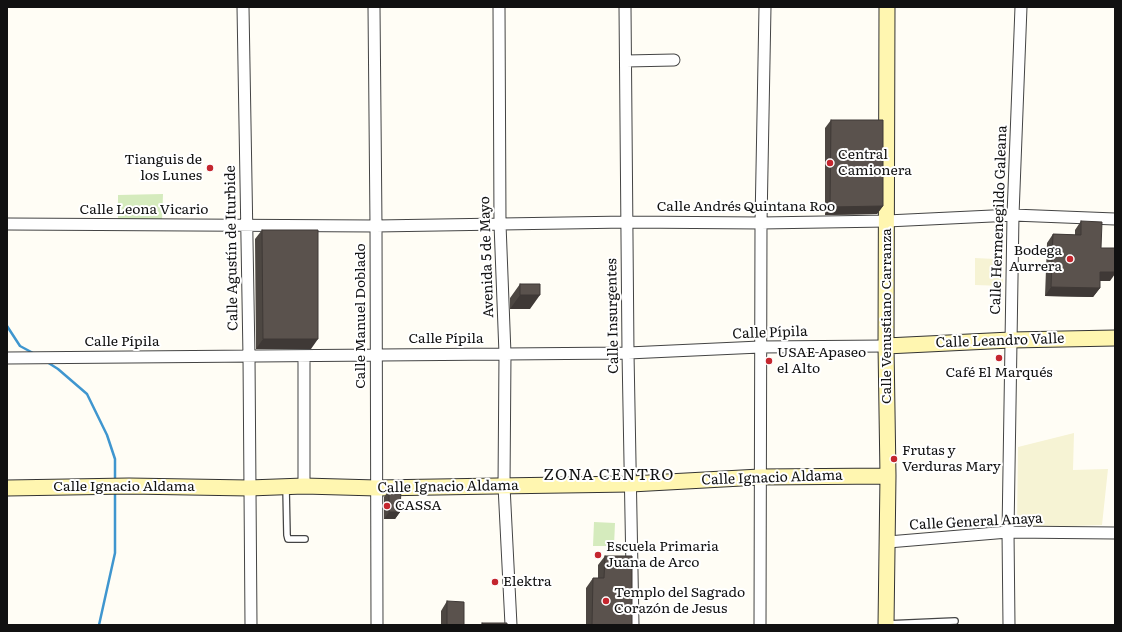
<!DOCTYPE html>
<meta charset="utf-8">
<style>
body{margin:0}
#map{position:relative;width:1122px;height:632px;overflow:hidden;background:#fffdf5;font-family:Literata,serif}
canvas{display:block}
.frame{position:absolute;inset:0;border:8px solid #111;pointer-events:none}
</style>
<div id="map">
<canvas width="1122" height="632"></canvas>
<div class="frame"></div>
</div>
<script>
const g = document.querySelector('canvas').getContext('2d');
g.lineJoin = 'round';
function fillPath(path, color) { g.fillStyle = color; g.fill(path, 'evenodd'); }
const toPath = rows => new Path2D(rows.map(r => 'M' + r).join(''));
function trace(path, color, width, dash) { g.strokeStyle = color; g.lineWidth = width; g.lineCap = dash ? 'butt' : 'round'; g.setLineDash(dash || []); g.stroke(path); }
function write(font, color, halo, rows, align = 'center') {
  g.font = font + ' Literata,serif'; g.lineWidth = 4; g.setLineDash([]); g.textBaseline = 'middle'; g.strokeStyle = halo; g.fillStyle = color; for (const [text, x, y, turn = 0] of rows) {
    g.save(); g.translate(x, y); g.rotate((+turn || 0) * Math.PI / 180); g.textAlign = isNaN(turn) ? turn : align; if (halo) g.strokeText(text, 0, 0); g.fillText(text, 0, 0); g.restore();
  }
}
const farmland = toPath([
 [997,230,1004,230,1003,286,975,285,975,258,995,259],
 [1074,433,1073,470,1108,469,1102,525,1017,528,1018,447]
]);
const green = toPath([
 [163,194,162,222,118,223,118,195],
 [594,522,615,523,614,546,593,546]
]);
const stream = toPath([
 [7,326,20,346,33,353],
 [47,362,58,369,87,394,107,435,115,459,115,480],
 [99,625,115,553,115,491]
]);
const lane = toPath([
 [286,487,287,535,288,539,305,539],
 [886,624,955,621]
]);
const street = toPath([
 [243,7,249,357,251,625],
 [374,7,376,226,377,625],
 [499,7,500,224,505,354,504,486,511,625],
 [625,7,628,353,633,625],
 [626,61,674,60],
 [7,224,376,226,627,222,761,223,887,221,1013,215,1115,219],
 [7,358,628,353,760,347,886,346],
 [304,486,304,356],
 [888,542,1008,532,1115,533],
 [760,625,761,223,765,7],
 [1009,625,1008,532,1013,215,1021,7]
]);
const secondary = toPath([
 [886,346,1011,340,1115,338],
 [7,488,129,486,249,488,304,486,377,488,497,486,631,484,760,477,888,476],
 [886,625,888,476,886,346,887,7]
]);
const wall = toPath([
 [831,120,883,206,877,214,825,215,825,128],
 [1081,221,1101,248,1110,281,1100,281,1100,288,1093,297,1045,296,1047,243,1053,234,1075,235,1075,230],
 [262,230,311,349,256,349,255,239],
 [520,284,530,309,510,309,510,298],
 [389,490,400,512,395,519,384,519,384,497],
 [605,556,632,625,586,625,586,588,593,578,598,578,598,565],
 [447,601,464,625,441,625,441,611]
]);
const shadedWall = toPath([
 [883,206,877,214,825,215,830,207],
 [1115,265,1115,274,1110,281,1094,281,1100,272],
 [1051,287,1100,288,1093,297,1045,296],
 [520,295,540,295,530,309,510,309],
 [263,339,318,339,311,349,256,349],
 [389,512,400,512,395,519,384,519]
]);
const building = toPath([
 [831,120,883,120,883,206,830,207,831,120],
 [1081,221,1102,222,1101,248,1115,248,1115,272,1100,272,1100,288,1051,287,1053,234,1081,235,1081,221],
 [262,230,318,230,318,339,263,339,262,230],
 [520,284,540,284,540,295,520,295,520,284],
 [401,489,400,512,389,512,389,490,401,489],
 [605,556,632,556,632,625,592,625,593,578,604,578,605,556],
 [447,601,464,602,464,625,447,625,447,601],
 [482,623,507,623,507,625,482,625,482,623]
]);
const markers = [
 [830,163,4,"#c4262e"],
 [210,168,4,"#c4262e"],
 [1070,259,4,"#c4262e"],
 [999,358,4,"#c4262e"],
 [769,361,4,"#c4262e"],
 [894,459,4,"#c4262e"],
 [387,506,4,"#c4262e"],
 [598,555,4,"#c4262e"],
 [495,582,4,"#c4262e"],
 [606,601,4,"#c4262e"]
];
const poiNames = [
 ["Central",838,155],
 ["Camionera",838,171],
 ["Tianguis de",202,160,"right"],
 ["los Lunes",202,176,"right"],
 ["Bodega",1062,251,"right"],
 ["Aurrera",1062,267,"right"],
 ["USAE Apaseo",777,353],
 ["el Alto",777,369],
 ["Café El Marqués",999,373,"center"],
 ["Frutas y",902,451],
 ["Verduras Mary",902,467],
 ["CASSA",395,506],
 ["Escuela Primaria",606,547],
 ["Juana de Arco",606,563],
 ["Elektra",503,582],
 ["Templo del Sagrado",614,593],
 ["Corazón de Jesus",614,609]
];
const streetNames = [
 ["Calle Andrés Quintana Roo",746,207],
 ["Calle Leona Vicario",144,210],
 ["Calle Hermenegildo Galeana",999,220,-88],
 ["Calle Agustín de Iturbide",232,248,-91],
 ["Avenida 5 de Mayo",487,257,-92],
 ["Calle Manuel Doblado",361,316,-90],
 ["Calle Insurgentes",613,316,-91],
 ["Calle Venustiano Carranza",887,316,-90],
 ["Calle Pípila",770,333,-2],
 ["Calle Pípila",446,339],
 ["Calle Leandro Valle",1000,341,-2],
 ["Calle Pípila",122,342],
 ["Calle Ignacio Aldama",772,478,-2],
 ["Calle Ignacio Aldama",124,487],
 ["Calle Ignacio Aldama",448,487,-1],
 ["Calle General Anaya",976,522,-3]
];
const quarterNames = [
 ["ZONA CENTRO",609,475]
];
fillPath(farmland, '#f6f3d4');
fillPath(green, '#d5ebbd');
trace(stream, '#3f96cf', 2.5);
trace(lane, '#444', 8);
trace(street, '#444', 13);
trace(secondary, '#333', 17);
trace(lane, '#fff', 5.5);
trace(street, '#fff', 11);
trace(secondary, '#fff6b0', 15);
fillPath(wall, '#4d4742');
fillPath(shadedWall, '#3f3936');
fillPath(building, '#5a524d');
trace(building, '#3f3936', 1);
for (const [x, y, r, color] of markers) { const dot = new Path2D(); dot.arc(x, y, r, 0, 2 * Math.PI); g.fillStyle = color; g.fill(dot); trace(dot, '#fff', 1.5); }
write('14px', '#111', '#fff', poiNames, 'left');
write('14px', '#111', '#fff', streetNames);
g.letterSpacing = '1px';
write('16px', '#111', '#fff', quarterNames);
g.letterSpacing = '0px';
</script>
